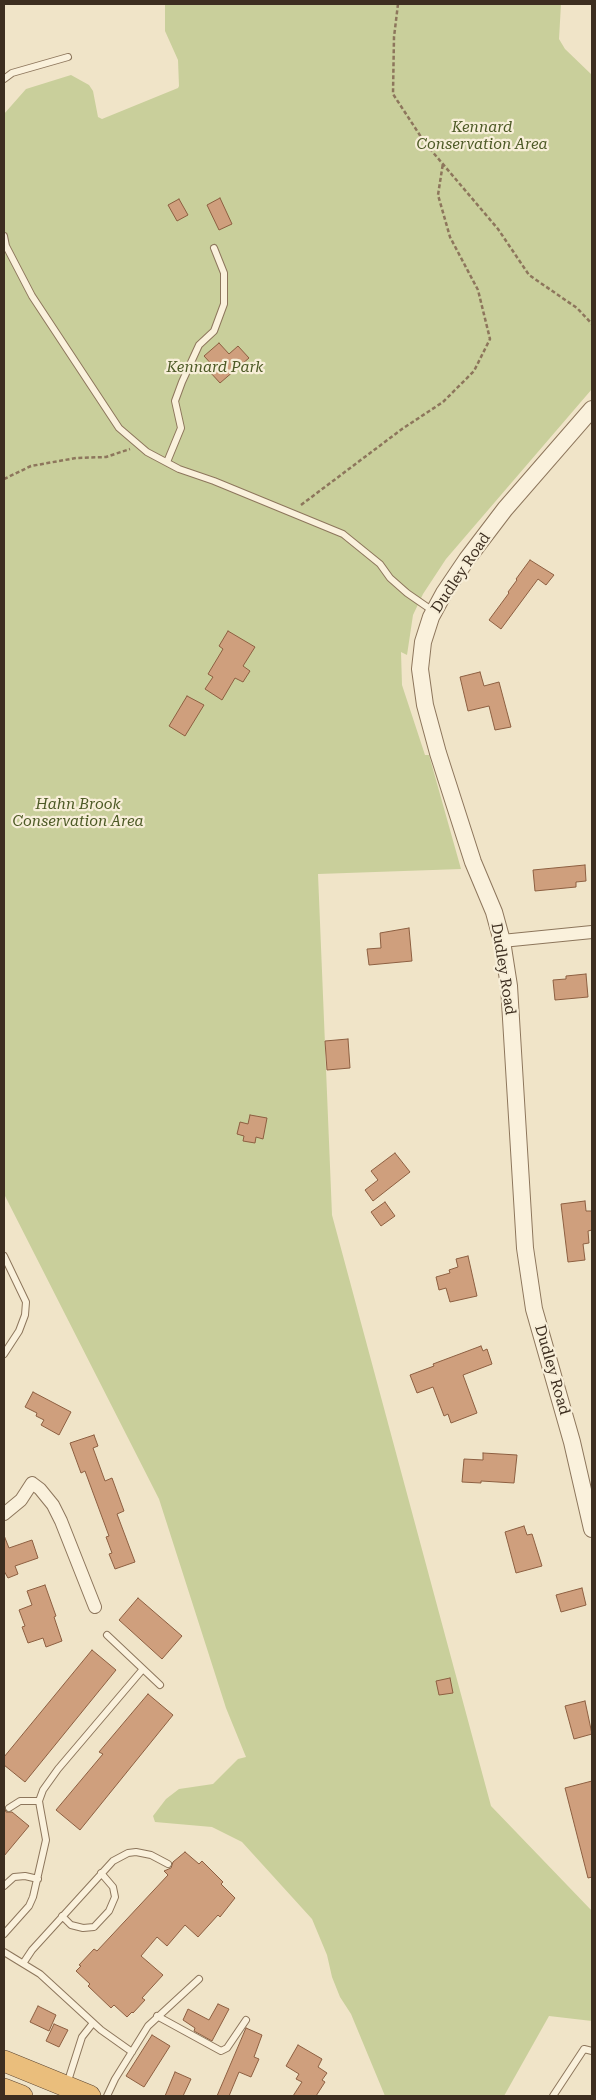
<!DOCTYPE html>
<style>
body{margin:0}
#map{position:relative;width:596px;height:2100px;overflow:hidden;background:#f0e4c8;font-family:"Roboto Serif",serif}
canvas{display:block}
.frame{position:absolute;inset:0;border:5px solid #3d2e20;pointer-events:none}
</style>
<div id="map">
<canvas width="596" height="2100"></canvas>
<div class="frame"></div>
</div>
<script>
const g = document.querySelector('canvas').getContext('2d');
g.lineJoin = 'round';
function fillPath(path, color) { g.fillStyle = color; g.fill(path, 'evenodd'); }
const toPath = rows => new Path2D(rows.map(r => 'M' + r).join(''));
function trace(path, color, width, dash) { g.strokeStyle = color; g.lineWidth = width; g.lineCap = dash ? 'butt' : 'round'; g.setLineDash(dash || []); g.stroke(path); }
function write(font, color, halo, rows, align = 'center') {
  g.font = font + ' "Roboto Serif",serif'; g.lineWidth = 4.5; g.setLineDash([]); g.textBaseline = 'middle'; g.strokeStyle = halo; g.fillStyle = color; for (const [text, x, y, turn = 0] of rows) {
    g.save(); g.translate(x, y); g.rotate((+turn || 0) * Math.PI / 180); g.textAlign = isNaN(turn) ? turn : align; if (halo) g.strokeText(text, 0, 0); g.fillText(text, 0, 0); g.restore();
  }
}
const green = toPath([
 [165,4,561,4,559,39,565,49,592,75,592,389,446,559,423,594,413,615,407,655,401,652,402,685,425,755,429,755,461,869,318,874,332,1215,491,1806,592,1911,592,2021,549,2016,504,2096,385,2096,351,2014,340,1997,332,1977,327,1955,312,1919,242,1842,212,1827,155,1822,153,1816,166,1799,179,1789,213,1784,238,1759,246,1757,226,1708,159,1499,4,1194,4,114,26,89,71,75,89,85,93,91,98,117,102,119,178,88,179,86,178,60,165,31]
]);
const building = toPath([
 [220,198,232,224,219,230,207,205,220,198],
 [179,199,188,215,177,221,168,205,179,199],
 [219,343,229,354,238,346,249,358,220,383,210,372,215,368,204,356,219,343],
 [530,560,554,575,546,585,538,579,501,629,489,620,509,593,508,592,517,580,516,579,530,560],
 [228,631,255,647,243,666,250,671,243,682,235,678,222,700,205,689,213,677,208,674,223,649,219,646,228,631],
 [480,672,484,686,499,682,511,727,495,730,489,706,468,711,460,677,480,672],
 [187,696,204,705,185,736,169,726,187,696],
 [585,865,586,881,576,882,576,887,535,891,533,870,585,865],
 [409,928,412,961,369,965,367,949,381,948,380,933,409,928],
 [586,974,588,997,555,1000,553,980,566,979,566,976,586,974],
 [348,1039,350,1068,327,1070,325,1041,348,1039],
 [250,1115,267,1118,263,1139,256,1137,255,1143,243,1141,244,1136,237,1134,240,1122,248,1124,250,1115],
 [395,1153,410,1172,373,1201,365,1190,378,1180,371,1171,395,1153],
 [585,1201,586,1211,592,1211,592,1230,588,1231,589,1243,583,1244,585,1260,568,1262,561,1204,585,1201],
 [385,1202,395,1216,381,1226,371,1212,385,1202],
 [468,1256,477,1296,450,1302,446,1288,439,1290,436,1277,450,1273,449,1270,458,1267,456,1259,468,1256],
 [481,1346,483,1351,487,1349,492,1364,463,1375,477,1413,451,1423,448,1414,444,1416,433,1387,417,1393,410,1375,434,1366,433,1364,481,1346],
 [33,1392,71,1412,59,1435,41,1425,44,1420,36,1416,37,1413,25,1407,33,1392],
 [94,1435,98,1446,93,1448,105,1481,112,1478,124,1511,117,1514,135,1562,115,1569,109,1554,112,1553,106,1537,109,1536,85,1471,81,1473,70,1443,94,1435],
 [483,1453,517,1455,514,1483,481,1481,481,1483,462,1482,464,1459,483,1460,483,1453],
 [524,1526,527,1535,532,1534,542,1566,516,1573,505,1532,524,1526],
 [5,1538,9,1548,32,1540,38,1558,15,1566,18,1574,8,1578,4,1571,4,1539,5,1538],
 [45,1585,56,1616,54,1617,62,1641,46,1647,43,1638,28,1643,22,1627,25,1626,19,1610,32,1605,27,1591,45,1585],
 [582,1588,586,1605,561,1612,556,1595,582,1588],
 [138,1598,182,1636,162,1659,119,1620,138,1598],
 [92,1650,116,1670,25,1782,4,1765,4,1757,92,1650],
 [450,1678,453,1693,439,1695,436,1681,450,1678],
 [148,1694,173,1715,80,1830,56,1810,103,1754,99,1752,148,1694],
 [585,1701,592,1734,574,1739,565,1706,585,1701],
 [592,1781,592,1877,588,1878,565,1788,592,1781],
 [4,1806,6,1812,12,1812,29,1826,4,1856,4,1806],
 [185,1852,199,1864,202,1861,223,1882,221,1884,235,1898,220,1917,218,1915,198,1937,185,1925,167,1946,157,1937,141,1956,163,1975,142,1998,145,2000,133,2013,132,2012,127,2017,114,2005,111,2008,88,1986,90,1984,76,1971,81,1966,79,1965,94,1949,97,1951,168,1875,164,1871,171,1868,173,1862,185,1852],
 [218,2004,229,2009,212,2041,194,2031,195,2028,183,2020,188,2009,209,2020,218,2004],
 [38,2006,56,2015,49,2031,30,2022,38,2006],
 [54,2024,68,2030,59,2047,46,2041,54,2024],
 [246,2028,262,2035,254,2057,259,2059,251,2077,239,2072,229,2096,217,2096,246,2028],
 [152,2035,170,2046,144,2087,126,2076,152,2035],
 [298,2045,322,2059,318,2067,327,2073,322,2080,325,2082,316,2096,293,2096,302,2082,296,2079,299,2074,286,2066,298,2045],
 [175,2072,191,2079,183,2096,165,2096,175,2072]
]);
const path = toPath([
 [398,4,394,37,393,94,425,143,498,229,529,275,577,308,592,324],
 [4,479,31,466,76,458,106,457,130,449],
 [301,505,402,429,443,402,474,371,490,339,478,290,450,237,438,195,443,163]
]);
const service = toPath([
 [4,79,12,73,68,57],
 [4,236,6,246,32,296,119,428,147,452,179,469,214,481,343,534,380,564,390,578,407,593,433,611],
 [167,462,181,428,175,401,182,382,199,345,214,331,224,304,224,273,214,248],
 [4,1256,26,1302,25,1315,19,1331,4,1354],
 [107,1635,160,1685],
 [9,1808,20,1801,39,1801],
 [4,1886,14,1877,25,1876,38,1879],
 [62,1916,71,1925,83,1928,94,1927,109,1911,115,1897,113,1887,101,1873],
 [4,1934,29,1906,33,1897,46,1840,40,1807,39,1801,43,1790,58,1769,143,1669],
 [4,1952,40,1974,101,2030,132,2052],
 [24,1962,32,1950,113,1861,128,1853,136,1852,151,1855,168,1864],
 [157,2016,221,2051,227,2048,246,2020],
 [67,2084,82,2037,93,2023],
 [107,2096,115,2079,148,2026,199,1979],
 [553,2096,584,2049,592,2051]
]);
const minor = toPath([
 [502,941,592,932],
 [4,1514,21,1500,32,1483,40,1489,53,1505,61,1521,95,1607]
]);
const tertiary = toPath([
 [592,409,505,509,467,559,444,593,431,617,423,642,420,669,425,705,438,753,473,862,494,912,502,941,509,986,525,1248,534,1309,572,1442,592,1529]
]);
const trunk = toPath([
 [4,2061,90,2096],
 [4,2089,22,2096]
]);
const parkNames = [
 ["Kennard",482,128],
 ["Conservation Area",482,145],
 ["Kennard Park",215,368],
 ["Hahn Brook",78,805],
 ["Conservation Area",78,822]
];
const streetNames = [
 ["Dudley Road",461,573,-56],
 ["Dudley Road",503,969,81],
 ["Dudley Road",552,1370,74]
];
fillPath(green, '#c9cf9b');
fillPath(building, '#cf9f7d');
trace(building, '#8d5f41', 1);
trace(service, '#8d765c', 8);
trace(minor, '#8d765c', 14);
trace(tertiary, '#8d765c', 18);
trace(trunk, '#5b4430', 22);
trace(path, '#8d765c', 2.5, [4, 2.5]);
trace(service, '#faf1dc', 6);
trace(minor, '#faf1dc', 12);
trace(tertiary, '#faf1dc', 16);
trace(trunk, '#eabe7c', 21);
write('italic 15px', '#4d5a26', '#f7eed8', parkNames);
write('15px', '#3d2e20', '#f7eed8', streetNames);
</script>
